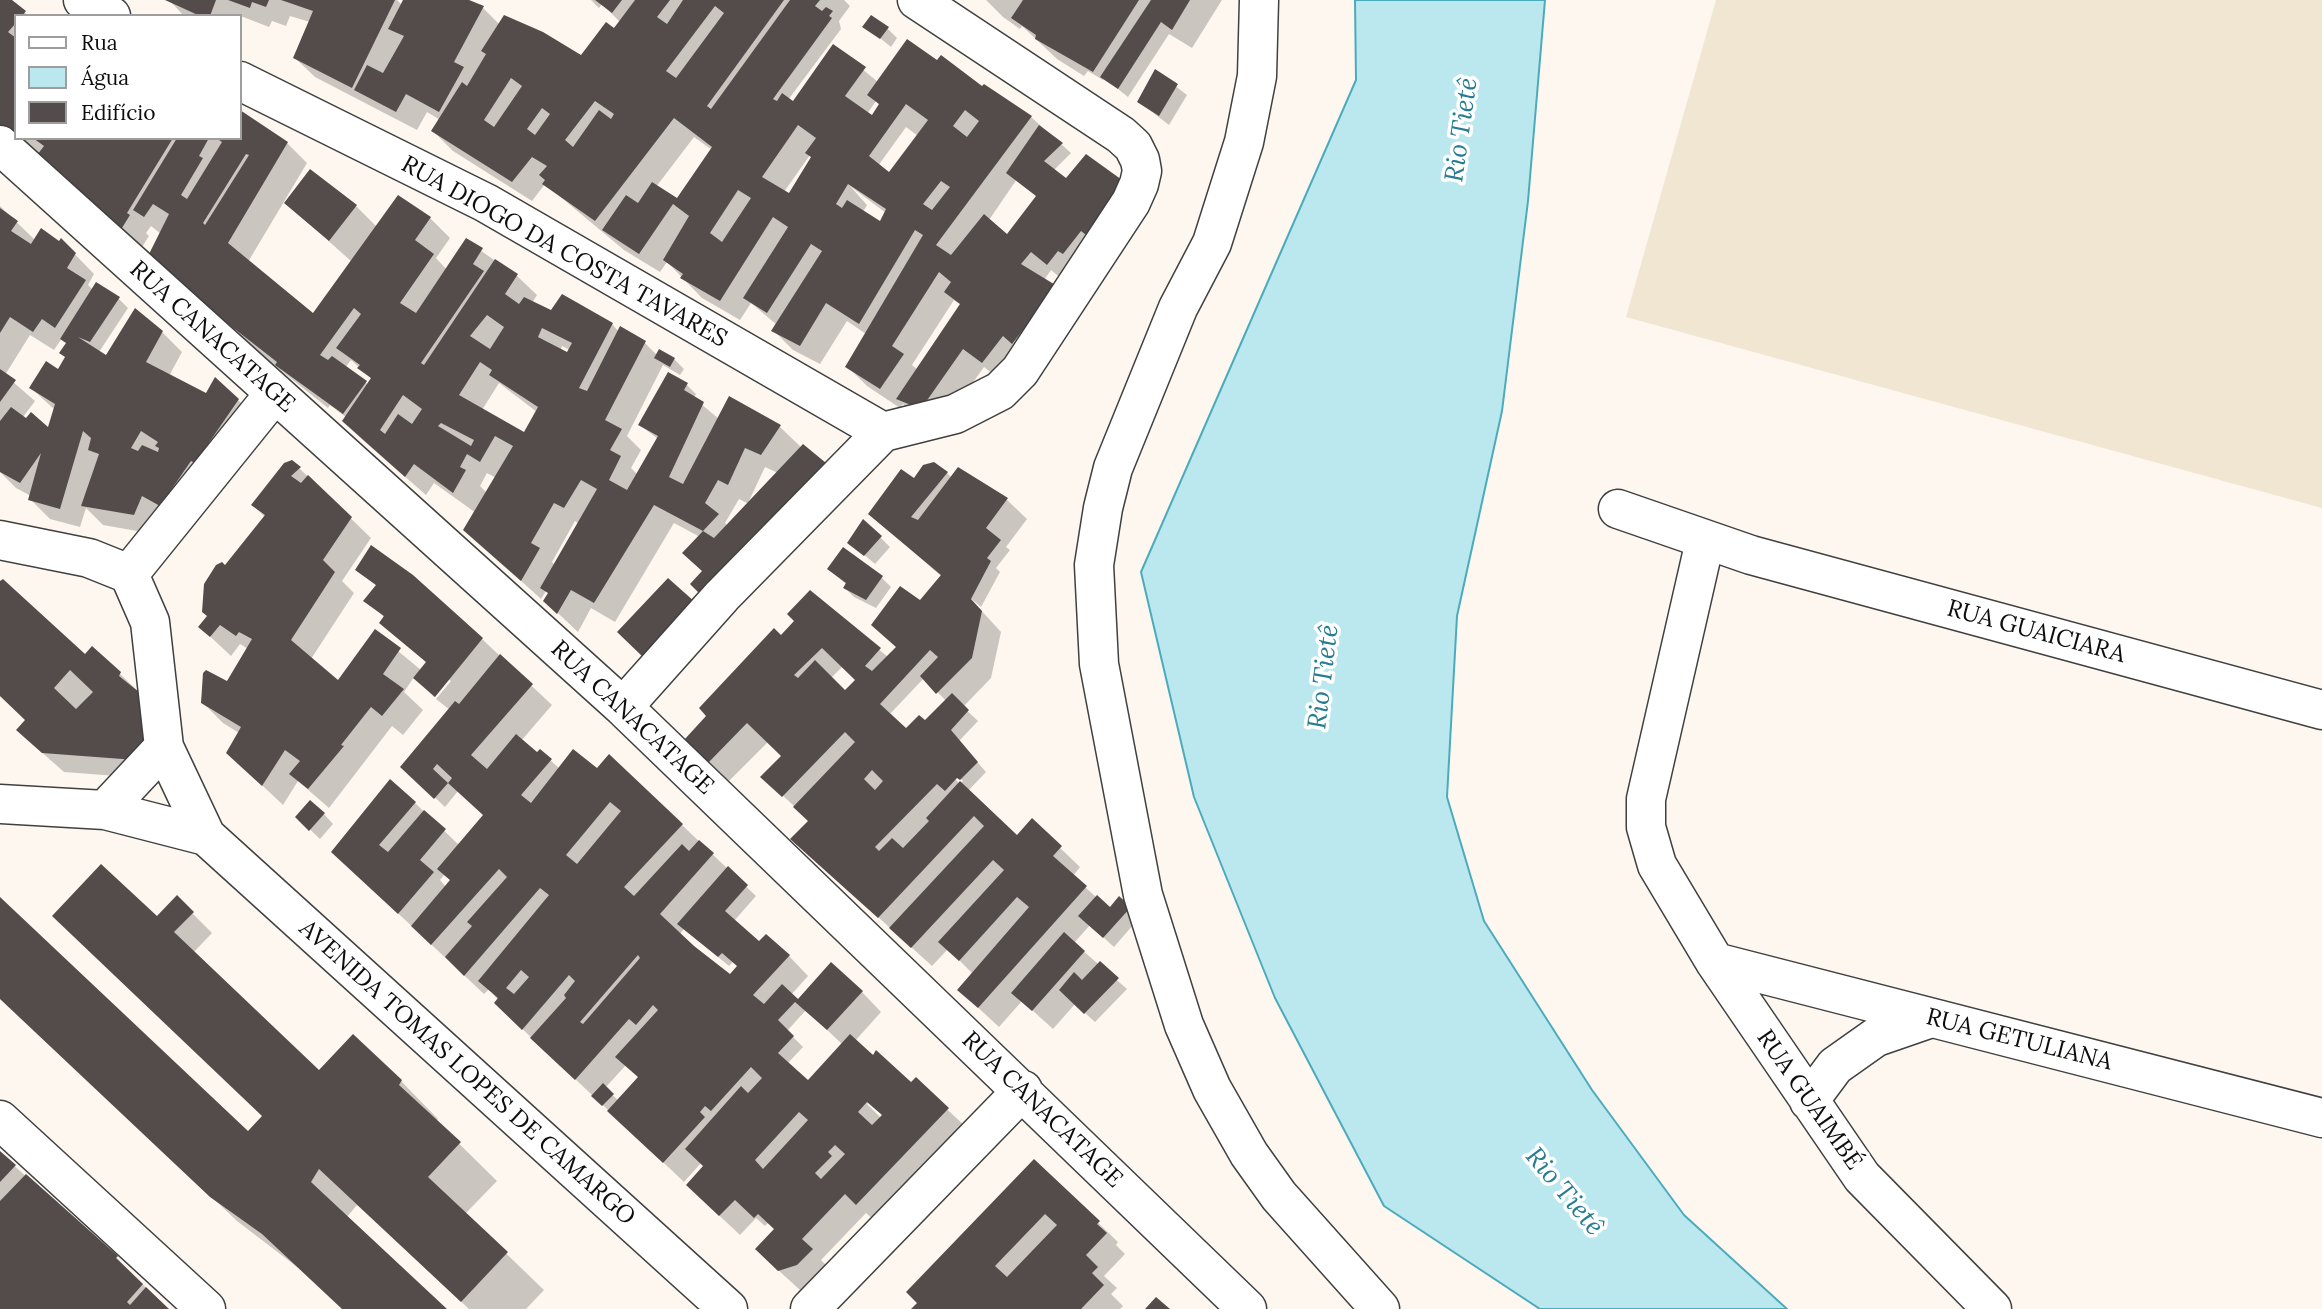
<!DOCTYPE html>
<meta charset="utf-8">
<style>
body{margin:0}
#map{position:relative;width:2322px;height:1309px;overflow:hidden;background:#fdf7ef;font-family:Lora,serif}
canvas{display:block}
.legend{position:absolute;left:14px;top:14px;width:228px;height:126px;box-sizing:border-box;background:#fff;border:2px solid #9e9e9e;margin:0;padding:9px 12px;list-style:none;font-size:21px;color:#0d0d0d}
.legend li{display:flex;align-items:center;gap:14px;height:35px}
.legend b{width:35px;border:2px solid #9e9e9e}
</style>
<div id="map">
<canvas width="2322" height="1309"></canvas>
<ul class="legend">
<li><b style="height:9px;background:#fff"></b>Rua</li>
<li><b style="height:19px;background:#bae8ee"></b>Água</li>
<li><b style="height:19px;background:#544c4b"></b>Edifício</li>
</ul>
</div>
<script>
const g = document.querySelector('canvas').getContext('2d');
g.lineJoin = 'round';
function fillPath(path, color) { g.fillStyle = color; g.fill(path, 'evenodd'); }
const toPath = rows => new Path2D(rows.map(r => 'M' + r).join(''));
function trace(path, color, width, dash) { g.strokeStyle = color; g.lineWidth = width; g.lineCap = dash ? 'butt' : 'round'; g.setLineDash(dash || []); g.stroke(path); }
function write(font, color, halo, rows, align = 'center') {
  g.font = font + ' Lora,serif'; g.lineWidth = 7; g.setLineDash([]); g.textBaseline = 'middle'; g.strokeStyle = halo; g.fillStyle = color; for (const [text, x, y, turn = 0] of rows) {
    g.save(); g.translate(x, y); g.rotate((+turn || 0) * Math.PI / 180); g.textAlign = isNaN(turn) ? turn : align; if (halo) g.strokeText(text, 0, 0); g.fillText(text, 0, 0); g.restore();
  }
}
const farmland = toPath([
 [1716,0,2322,0,2322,508,1626,317]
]);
const water = toPath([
 [1355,0,1545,0,1528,201,1502,411,1457,616,1447,797,1484,921,1592,1090,1684,1215,1787,1309,1540,1309,1384,1206,1275,998,1194,797,1141,572,1356,80,1355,0]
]);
const shadow = toPath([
 [0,0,9,0,29,16,16,16,16,138,240,138,240,112,287,143,307,163,248,262,313,315,352,262,286,203,356,206,377,227,430,218,450,238,436,258,447,270,467,241,517,276,537,295,532,303,552,312,612,324,619,332,644,342,657,355,674,359,684,369,680,375,663,365,627,436,641,450,631,468,638,475,658,439,640,425,687,385,696,394,694,398,719,419,730,399,780,427,802,448,704,572,700,537,674,523,615,622,591,608,578,632,545,601,549,594,546,591,541,599,465,530,476,513,434,483,426,495,364,441,344,421,347,418,330,405,328,408,215,318,161,234,151,226,146,233,149,236,137,255,0,125],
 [562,346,570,350,568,355,560,351],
 [351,360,373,380,369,385,345,368],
 [499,383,537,412,525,435,482,410],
 [765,467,778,473,748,503],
 [487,473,496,478,487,493,480,486],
 [739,499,749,504,728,526,725,523],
 [575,521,579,524,555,565,552,562],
 [169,0,397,0,403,6,406,0,469,0,483,8,500,25,582,57,620,22,602,4,599,8,591,0,844,0,850,6,839,21,841,29,788,100,793,103,834,46,878,82,983,88,1031,117,1071,153,1054,170,1122,250,1115,261,1068,284,1051,270,1044,280,1056,287,1002,381,984,367,941,427,918,418,903,404,900,408,867,386,847,366,866,334,847,321,820,364,793,350,773,330,777,325,751,303,740,320,702,298,667,262,660,272,624,250,545,184,532,201,453,151,433,131,440,120,427,112,417,130,315,77,295,58,310,22,290,16,286,26,272,21,269,27,238,15,184,16],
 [876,101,880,106,872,118,867,114],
 [906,127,918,136,889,175,878,166],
 [694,137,712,150,677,201,656,187],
 [810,155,813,158,790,195,784,192],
 [1017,179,1054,207,1007,236,989,220],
 [850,186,886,213,880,223,863,212,867,205],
 [954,300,961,305,918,370,912,365],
 [986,0,1222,0,1192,48,1169,34,1128,97,1104,78,1103,80,1088,71,1084,76,1057,59,1022,26,1020,29,1003,17],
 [865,26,887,28,897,38,891,47],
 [1156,71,1187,95,1169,125,1139,102],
 [0,206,35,240,59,244,61,240,94,274,88,285,93,290,118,298,128,308,99,352,107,357,162,332,182,352,169,376,207,396,238,400,258,420,154,534,103,525,86,508,80,527,50,519,30,499,31,496,16,488,0,472],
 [30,335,54,350,62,338,67,344,67,358,58,371,31,388,55,410,49,431,23,417,35,401,5,375],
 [299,468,371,538,342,581,354,593,311,659,339,682,375,632,421,670,427,663,382,622,385,618,365,600,377,586,357,570,482,639,552,705,521,741,537,754,540,751,560,769,597,771,682,825,756,896,734,921,759,944,789,956,808,976,791,995,798,1001,862,992,881,1012,855,1041,912,1085,916,1080,968,1129,877,1223,866,1213,821,1260,831,1270,817,1285,800,1290,777,1269,776,1229,769,1222,765,1226,756,1218,740,1235,708,1205,705,1166,701,1163,684,1182,516,1023,489,989,484,994,353,871,415,803,459,845,484,816,458,791,445,807,403,767,450,710,436,699,451,681,448,679,434,697,414,677,404,692,423,710,403,735,392,726,329,808,298,781,283,805,248,772,239,733,223,723,203,703,228,683,248,649,240,644,231,656,200,627,209,616,226,567,265,517,253,505],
 [444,875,451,881,446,887,440,880],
 [684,929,729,966,733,962,739,967,730,977,680,934],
 [806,1010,843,1045,808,1083,787,1064,803,1047,787,1031],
 [626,1065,639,1078,619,1101,605,1088],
 [869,1102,884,1115,881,1118,867,1104],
 [959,469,1007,500,1027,519,1006,547,1010,550,996,568,1000,572,981,607,968,596,1001,632,991,678,963,707,978,721,959,741,986,772,968,791,1017,837,1032,821,1080,867,1073,876,1097,898,1110,909,1119,899,1139,918,1114,947,1090,925,1074,943,1127,989,1095,1022,1075,1004,1053,1029,1022,1001,999,1027,959,990,973,974,948,949,932,966,813,858,810,821,763,777,783,756,768,742,729,781,706,759,781,637,796,621,810,593,888,657,897,648,873,625,921,602,942,577,870,514,914,480,947,473,952,478],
 [843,666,857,680,845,692,831,678],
 [924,678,946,701,925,723,908,728,963,781,960,784,889,715],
 [880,537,890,547,875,564,849,542],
 [829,569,882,578,891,587,876,608,854,597,845,588,847,585],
 [0,584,85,656,120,674,140,693,156,779,64,772,38,749,27,721,0,696],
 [324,814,333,824,320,839,297,817],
 [177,898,212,933,193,953,319,1072,401,1081,438,1119,436,1121,497,1181,465,1214,544,1290,526,1309,469,1309,357,1205,346,1218,444,1309,343,1309,301,1270,237,1221,0,997,0,899,248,1133,264,1116,157,919],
 [0,1153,116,1257,167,1309,0,1309],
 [1034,1161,1118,1242,1116,1245,1125,1254,1104,1276,1117,1288,1111,1294,1123,1306,1120,1309,913,1309]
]);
const building = toPath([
 [0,0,12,0,26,11,22,16,16,16,16,23,8,32,16,38,16,138,0,128],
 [165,0,216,0,210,16,200,16],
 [228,0,269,0,266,7,252,2,250,8],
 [281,0,395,0,352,88,293,58,313,11],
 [403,0,469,0,484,6,454,62,464,67,439,112,406,94,396,112,354,90,367,65,383,73,404,36,388,29],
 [595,0,622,0,612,13],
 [635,0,670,0,657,17,667,24,683,0,784,0,707,106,711,109,790,0,820,0,815,6,822,11,826,7,833,11,829,16,832,18,773,99,777,101,782,93,793,101,833,44,866,67,845,96,872,115,879,104,867,95,907,39,937,60,941,55,982,86,984,84,1032,116,936,245,951,255,984,214,1007,234,1036,196,1006,173,1039,125,1063,143,1044,161,1066,178,1086,154,1129,185,1095,242,1081,231,1063,254,1058,251,1047,265,1031,252,1021,264,1057,286,1012,344,1003,336,982,363,963,349,921,409,896,399,960,304,944,292,951,282,939,272,892,346,904,354,880,389,845,367,923,235,915,230,859,324,826,303,800,346,771,331,822,251,811,244,767,313,743,298,788,227,773,217,720,301,680,278,683,274,663,260,689,216,673,204,639,254,602,230,626,195,638,203,652,182,677,198,712,147,674,118,595,221,542,184,545,180,539,175,547,166,532,157,512,182,431,131,462,82,467,86,486,54,481,51,504,15,543,32,581,55,606,22,614,28],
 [715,6,724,13,676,78,666,71],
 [511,78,522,86,494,127,484,120],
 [595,101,614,114,611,119,599,110,573,147,565,140],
 [906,104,928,120,889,172,869,156],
 [542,108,550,114,535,135,527,129],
 [965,110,979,121,967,137,953,126],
 [798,125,816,138,805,153,811,157,789,193,762,177],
 [941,181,950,187,932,210,923,204],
 [848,184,886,209,880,221,847,200,842,208,836,204],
 [738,190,751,198,722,242,710,233],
 [1023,0,1139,0,1093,72,1035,39,1036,35,1011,18],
 [1151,0,1190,0,1172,30,1161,22,1118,89,1100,77],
 [871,15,889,27,880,39,862,27],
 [1155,69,1178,84,1159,116,1137,102],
 [240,110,288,142,228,243,313,313,398,195,431,217,415,240,434,254,400,303,416,313,466,238,483,248,473,264,484,271,421,363,424,365,495,259,518,274,505,294,519,304,524,297,551,310,562,294,613,323,579,388,587,391,620,326,646,341,605,420,622,429,610,450,621,456,609,480,627,490,658,436,638,425,668,372,688,383,684,390,704,402,669,477,683,484,729,396,781,425,761,455,745,448,728,485,718,480,705,503,719,514,703,531,654,505,594,603,571,590,557,614,543,601,548,593,540,588,597,489,581,480,564,508,554,503,531,543,540,548,521,581,463,530,513,446,495,436,480,462,467,454,460,467,466,470,453,493,414,464,405,477,342,421,371,378,357,368,360,365,336,348,361,314,354,308,320,355,328,360,332,356,367,381,343,414,275,365,277,362,146,260,169,214,153,204,144,217,133,210,177,138,209,138,199,156,203,158,181,195,187,199,222,142,216,138,240,138],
 [246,154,249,155,205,225,203,223],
 [487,315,504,327,490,349,470,336],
 [542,328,572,343,567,352,538,337],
 [480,362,492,370,489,375,538,407,524,432,459,395],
 [403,395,422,409,412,424,398,414,385,434,380,430],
 [441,423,474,440,471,446,438,426],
 [33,138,173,138,127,213,130,215,117,236,34,159,44,146],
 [310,169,357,205,329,241,284,203],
 [0,208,18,221,11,231,31,244,41,228,59,241,61,238,76,253,67,268,86,280,55,328,42,319,33,332,10,317,0,333],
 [96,282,120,297,90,342,78,337,106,355,135,308,163,331,146,362,206,393,215,377,239,399,195,463,191,461,160,506,142,496,134,515,81,506,99,454,88,450,91,438,83,431,60,509,28,500,41,453,20,483,0,472,0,421,11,407,26,418,31,412,48,427,55,404,29,388,46,361,58,369,65,357,59,353,66,343,60,339],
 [141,431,158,442,155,446,159,448,158,452,142,445,138,451,131,448],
 [659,349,675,358,670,367,654,358],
 [0,369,16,380,0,402],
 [803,444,826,463,701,595,690,584,702,571,682,553,703,531,714,538],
 [292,460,301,467,291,476,301,483,308,475,352,517,323,560,335,572,291,640,338,680,375,629,401,648,383,674,404,689,382,716,371,707,341,745,344,746,308,789,289,774,300,761,285,750,262,786,226,753,241,727,201,703,203,673,206,670,227,681,252,639,239,632,236,636,220,625,210,637,198,627,207,616,202,612,204,584,216,565,222,562,225,565,265,515,251,505,284,463],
 [934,462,948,472,911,517,918,520,958,467,1008,498,986,528,1001,540,987,558,991,561,971,599,982,611,972,658,936,694,920,676,938,657,930,650,880,704,906,728,919,715,925,720,952,693,969,710,951,730,978,762,960,780,957,778,945,791,937,784,875,847,879,851,892,838,903,848,929,821,926,818,960,781,1017,835,1032,818,1062,846,1053,856,1087,886,978,1008,957,990,1029,907,1017,897,959,961,938,942,1004,870,993,860,911,948,889,928,984,826,974,816,878,918,790,839,808,821,793,807,855,742,845,732,782,797,760,777,781,756,747,723,708,763,684,740,706,716,699,708,774,628,781,635,794,621,787,614,810,590,881,648,865,666,872,671,896,647,871,625,900,586,920,600,941,575,868,514,901,469,914,478,923,465],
 [822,648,855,680,845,690,815,660,798,678,794,675],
 [872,770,883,781,875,790,864,779],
 [863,519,882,536,864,556,847,543],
 [371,545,413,575,483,638,435,697,413,678,426,662,379,623,384,616,363,601,376,585,355,570],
 [843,547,883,576,866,600,843,588,846,583,827,569],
 [668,578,695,602,643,657,617,632],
 [3,579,85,654,92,646,121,672,119,676,139,692,147,746,136,760,42,753,16,730,25,720,0,696,0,581],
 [70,670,93,692,76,709,54,688],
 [500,654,533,684,471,755,487,769,516,734,537,752,540,749,552,759,521,795,531,803,573,749,597,768,609,754,683,824,624,887,634,896,682,844,689,851,699,840,714,853,660,914,694,946,730,974,737,966,722,953,718,957,677,924,728,866,748,885,725,911,759,941,766,934,790,955,753,995,764,1004,782,984,798,999,831,962,863,991,827,1030,795,1002,778,1020,794,1036,778,1053,808,1080,850,1034,873,1055,876,1050,911,1082,916,1077,949,1108,856,1205,845,1194,802,1239,813,1249,797,1265,778,1271,755,1249,774,1229,758,1214,754,1218,735,1200,719,1216,686,1185,703,1166,685,1149,741,1086,748,1093,762,1078,751,1067,711,1111,705,1106,700,1112,705,1117,663,1163,607,1111,638,1077,615,1057,658,1010,653,1005,636,1025,629,1019,575,1080,530,1038,566,998,564,995,575,981,569,975,522,1030,494,1003,498,998,478,981,549,895,540,888,464,976,445,957,472,926,467,922,507,877,499,869,431,945,411,926,450,880,437,869,483,815,448,783,452,778,437,764,433,769,448,783,434,799,400,767,455,701,459,704],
 [610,802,621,811,577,864,566,855],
 [638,955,640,958,583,1024,580,1022],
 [521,970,529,977,514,994,506,988],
 [867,1102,882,1115,872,1125,858,1112],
 [799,1112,808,1120,763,1169,755,1160],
 [835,1145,845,1154,821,1179,815,1173,832,1156,828,1152],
 [390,779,416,802,379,845,388,852,424,810,446,829,420,860,434,872,398,914,331,852],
 [310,800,325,813,309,831,295,817],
 [101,864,157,916,177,895,194,912,174,932,319,1070,353,1034,402,1080,399,1085,461,1142,428,1177,508,1252,461,1302,319,1169,311,1182,447,1309,342,1309,262,1234,210,1197,0,999,0,897,248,1131,262,1116,52,916],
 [1097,895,1110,907,1119,896,1131,907,1103,938,1078,916],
 [1064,932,1085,951,1032,1011,1011,993],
 [1100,961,1119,978,1084,1014,1059,990,1074,972,1082,980],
 [603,1083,614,1094,602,1106,591,1096],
 [0,1151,16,1165,0,1182],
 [1034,1159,1100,1221,1097,1224,1107,1233,1086,1255,1098,1267,1092,1273,1104,1285,1081,1309,911,1309,917,1303,906,1292],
 [1045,1214,1057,1225,1007,1277,995,1266],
 [26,1174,118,1256,116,1258,143,1284,127,1302,130,1305,146,1287,169,1309,0,1309,0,1201],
 [1156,1297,1170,1309,1145,1309]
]);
const minor = toPath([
 [83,0,111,16],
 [1259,0,1257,76,1244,142,1212,243,1178,308,1113,468,1103,508,1094,565,1099,664,1143,895,1184,1025,1212,1089,1249,1154,1279,1196,1380,1309],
 [240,81,486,203,883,432],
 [0,145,623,707,1247,1309],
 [1618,509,1751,555,2322,710],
 [0,540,89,558,129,574,150,622,164,747,206,836,728,1309],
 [1705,541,1646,799,1646,827,1657,865,1715,962,1862,1177,1992,1309],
 [129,574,275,393],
 [623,707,722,596,883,432,955,414,1000,391,1020,371,1131,202,1139,184,1142,171,1140,160,1133,146,1121,135,917,0],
 [0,804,105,810,206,836],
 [105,810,164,747],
 [1715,962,2322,1118],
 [1809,1101,1835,1066,1876,1037,1931,1018],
 [0,1120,206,1309],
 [810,1309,1023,1090]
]);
const streetNames = [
 ["RUA DIOGO DA COSTA TAVARES",564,252,29],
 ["RUA CANACATAGE",212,337,42],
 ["RUA GUAICIARA",2036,632,15],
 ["RUA CANACATAGE",632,718,43],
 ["RUA GETULIANA",2019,1040,14],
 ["AVENIDA TOMAS LOPES DE CAMARGO",467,1073,42],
 ["RUA GUAIMBÉ",1809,1100,55],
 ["RUA CANACATAGE",1042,1110,44]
];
const waterNames = [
 ["Rio Tietê",1462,130,-82],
 ["Rio Tietê",1324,677,-83],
 ["Rio Tietê",1564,1192,50]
];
fillPath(farmland, '#f0e6d2');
fillPath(water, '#bae8ee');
trace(water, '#4babbc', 2);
fillPath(shadow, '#0003');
fillPath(building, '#544c4b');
trace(minor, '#404040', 41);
trace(minor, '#fff', 38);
write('24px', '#0d0d0d', '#fff', streetNames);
write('italic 26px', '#277c8f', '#fff', waterNames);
</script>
